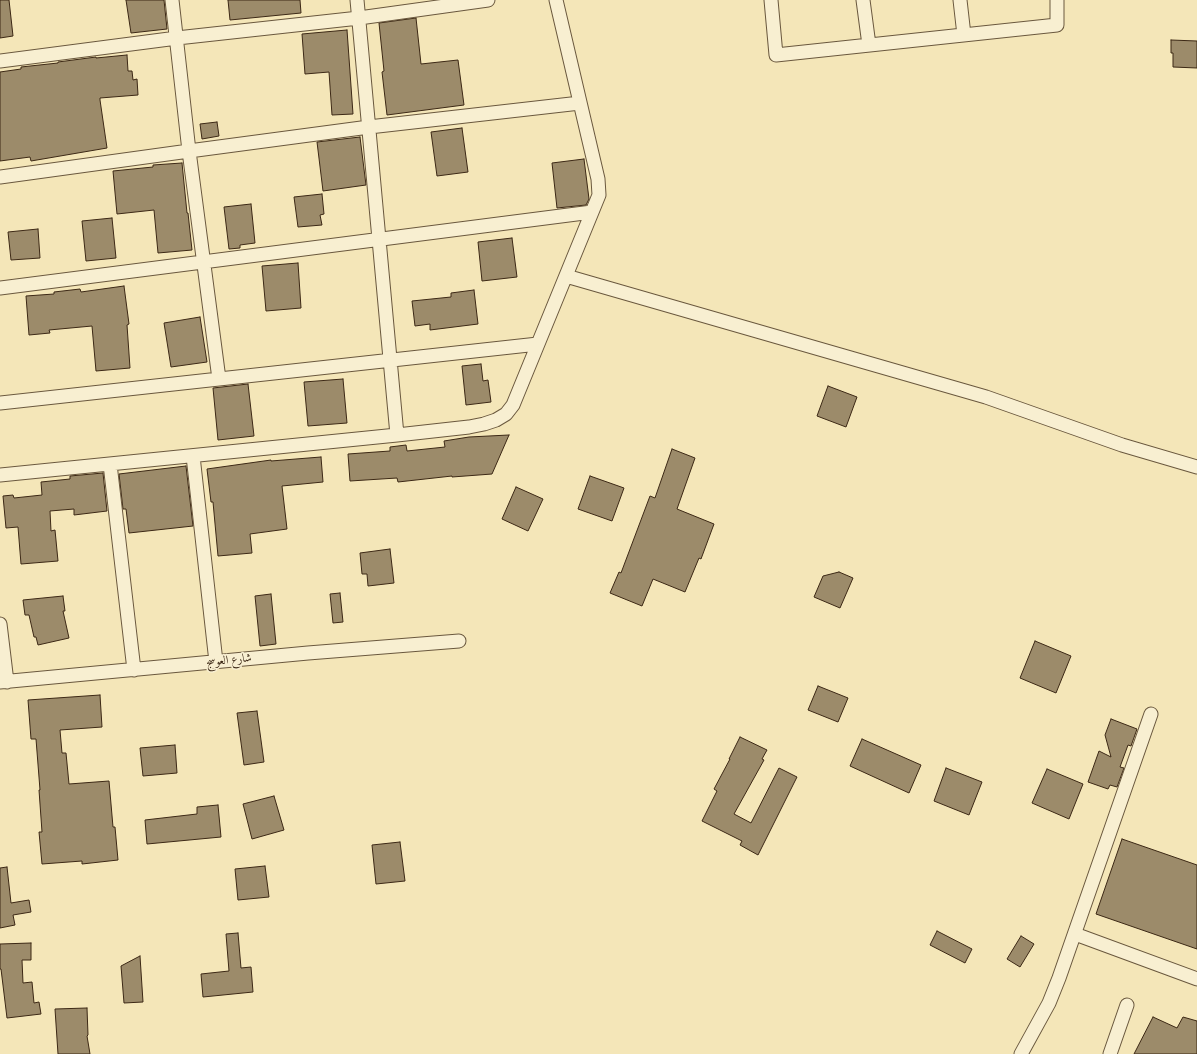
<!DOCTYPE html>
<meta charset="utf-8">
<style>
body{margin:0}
canvas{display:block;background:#f4e6b8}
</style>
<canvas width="1197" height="1054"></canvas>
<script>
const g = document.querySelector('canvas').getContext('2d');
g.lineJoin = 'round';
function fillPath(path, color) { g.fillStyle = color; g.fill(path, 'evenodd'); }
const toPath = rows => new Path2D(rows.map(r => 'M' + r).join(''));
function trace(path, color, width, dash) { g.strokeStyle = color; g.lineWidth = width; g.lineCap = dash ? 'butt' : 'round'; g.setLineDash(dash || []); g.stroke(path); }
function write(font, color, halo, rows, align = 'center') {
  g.font = font + ' "IM FELL English",Amiri,serif'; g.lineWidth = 3; g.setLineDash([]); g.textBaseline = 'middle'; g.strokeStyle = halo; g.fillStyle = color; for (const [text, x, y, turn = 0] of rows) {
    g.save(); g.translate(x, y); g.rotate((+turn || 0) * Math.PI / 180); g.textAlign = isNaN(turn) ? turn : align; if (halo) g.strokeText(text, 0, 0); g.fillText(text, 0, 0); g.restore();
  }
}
const building = toPath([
 [0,0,9,0,13,36,0,38,0,0],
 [126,0,164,0,167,29,131,33,126,0],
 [228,0,300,0,301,13,230,20,228,0],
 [416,18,421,64,458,60,464,105,387,115,382,72,384,71,379,23,416,18],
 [347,30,353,114,332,115,329,72,305,74,302,34,347,30],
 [1171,40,1197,41,1197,68,1173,67,1173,53,1171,53,1171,40],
 [127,55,128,71,132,71,133,80,137,79,138,95,100,98,100,100,107,148,31,161,30,157,0,161,0,72,21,69,21,67,58,63,58,62,96,57,96,58,127,55],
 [217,122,219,136,202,139,200,124,217,122],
 [462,128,468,172,437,176,431,132,462,128],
 [360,137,366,185,323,191,317,142,360,137],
 [584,159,589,199,586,205,557,208,552,163,584,159],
 [182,163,187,213,188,213,192,250,158,253,154,210,117,214,113,171,153,167,153,165,182,163],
 [322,194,324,214,320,215,322,225,298,227,294,197,322,194],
 [251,204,255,243,240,245,240,248,229,249,224,207,251,204],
 [112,218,116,258,86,261,82,221,112,218],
 [38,229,40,258,11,260,8,232,38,229],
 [512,238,517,277,482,281,478,242,512,238],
 [298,263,301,308,266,311,262,266,298,263],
 [124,286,129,324,127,325,130,368,96,371,92,326,49,330,50,333,29,335,26,296,54,294,54,292,80,289,81,292,124,286],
 [474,290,478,324,430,330,430,324,415,326,412,301,451,297,451,293,474,290],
 [200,317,207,362,171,367,164,323,200,317],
 [481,364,483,381,488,380,491,402,466,405,462,366,481,364],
 [343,379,347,423,308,426,304,382,343,379],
 [248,384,254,436,218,440,213,388,248,384],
 [828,386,857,397,846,427,817,416,828,386],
 [509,435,492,474,452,477,452,476,398,482,397,478,350,481,348,454,390,451,390,447,406,445,407,451,445,447,444,441,469,437,509,435],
 [672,449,695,458,677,509,714,524,701,559,699,558,685,592,653,579,642,606,610,593,619,572,621,573,650,496,655,498,672,449],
 [321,457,323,482,282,486,287,529,250,534,252,553,218,556,213,502,211,502,207,469,271,460,271,461,321,457],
 [186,466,193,526,129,533,126,509,123,509,119,474,186,466],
 [103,473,107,511,74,515,74,509,50,511,51,531,55,530,58,561,21,564,18,527,6,528,3,496,13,495,14,498,42,495,41,482,70,479,70,476,103,473],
 [590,476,624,488,612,521,578,509,590,476],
 [516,487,543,499,528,531,502,519,516,487],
 [390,549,394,583,368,586,367,574,362,574,360,553,390,549],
 [839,572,853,578,840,608,814,597,823,576,839,572],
 [340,593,343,622,333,623,330,594,340,593],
 [271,594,276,644,260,646,255,596,271,594],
 [63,596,65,611,63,611,69,638,38,645,36,637,34,637,29,615,25,615,23,600,63,596],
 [1035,641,1071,656,1056,693,1020,678,1035,641],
 [818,686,848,698,838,722,808,710,818,686],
 [100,695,102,727,60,730,62,753,66,753,69,784,109,781,113,827,115,827,118,860,82,864,82,861,42,864,39,832,42,832,39,790,40,790,36,739,31,739,28,700,100,695],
 [257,711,264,762,244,765,237,713,257,711],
 [1111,719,1137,729,1131,746,1128,745,1120,767,1124,768,1117,787,1110,785,1108,789,1088,782,1099,751,1111,757,1105,735,1111,719],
 [740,737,767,750,762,759,764,760,734,814,751,823,779,768,797,777,758,855,740,845,742,841,702,821,717,791,714,789,730,759,729,759,740,737],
 [862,739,921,765,909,793,850,766,862,739],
 [175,745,177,773,143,776,140,748,175,745],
 [946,768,982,782,969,815,934,801,946,768],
 [1047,769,1083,784,1069,819,1032,803,1047,769],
 [274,796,284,830,252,839,243,804,274,796],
 [218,805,221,837,147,844,145,820,197,814,197,807,218,805],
 [1122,839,1197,865,1197,949,1096,914,1122,839],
 [400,842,405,881,376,884,372,845,400,842],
 [265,866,269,897,238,900,235,869,265,866],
 [7,867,11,903,29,900,31,912,13,915,15,925,0,928,0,868,7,867],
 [937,931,972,949,965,963,930,945,937,931],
 [238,933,241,968,251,967,253,992,203,997,201,974,229,971,226,934,238,933],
 [1021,936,1034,944,1020,967,1007,959,1021,936],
 [31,943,31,960,22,960,23,983,32,982,34,1003,39,1002,41,1014,7,1018,1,969,0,969,0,944,31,943],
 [140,956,143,1002,124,1003,121,966,140,956],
 [87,1008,88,1035,87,1036,90,1054,58,1054,55,1009,87,1008],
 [1153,1017,1177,1028,1183,1017,1197,1021,1197,1054,1134,1054,1153,1017]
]);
const minor = toPath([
 [172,0,189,151,219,379],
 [357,0,397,435],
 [771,0,776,55,1057,25,1057,0],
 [863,0,869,45],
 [960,0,964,35],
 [0,61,177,38,359,18,488,0],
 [0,177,189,151,369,127,580,103],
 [566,276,986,397,1122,445,1197,467],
 [0,288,592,212],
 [0,403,538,344],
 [193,456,216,662],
 [110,464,134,670],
 [0,475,397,435,469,427,484,424,496,420,506,414,513,405,599,195,598,179,556,0],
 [0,624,7,682],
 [0,682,308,653,459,641],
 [1075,934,1197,979],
 [1021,1054,1049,1003,1059,978,1151,714],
 [1110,1054,1127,1005]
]);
const streetNames = [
 ["شارع العوسج",229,661,-6]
];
fillPath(building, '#9c8b6a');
trace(building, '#3c2815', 1);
trace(minor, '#6a583e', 15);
trace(minor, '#f8efd1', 13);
write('12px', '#3c2815', '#f8efd1', streetNames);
</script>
